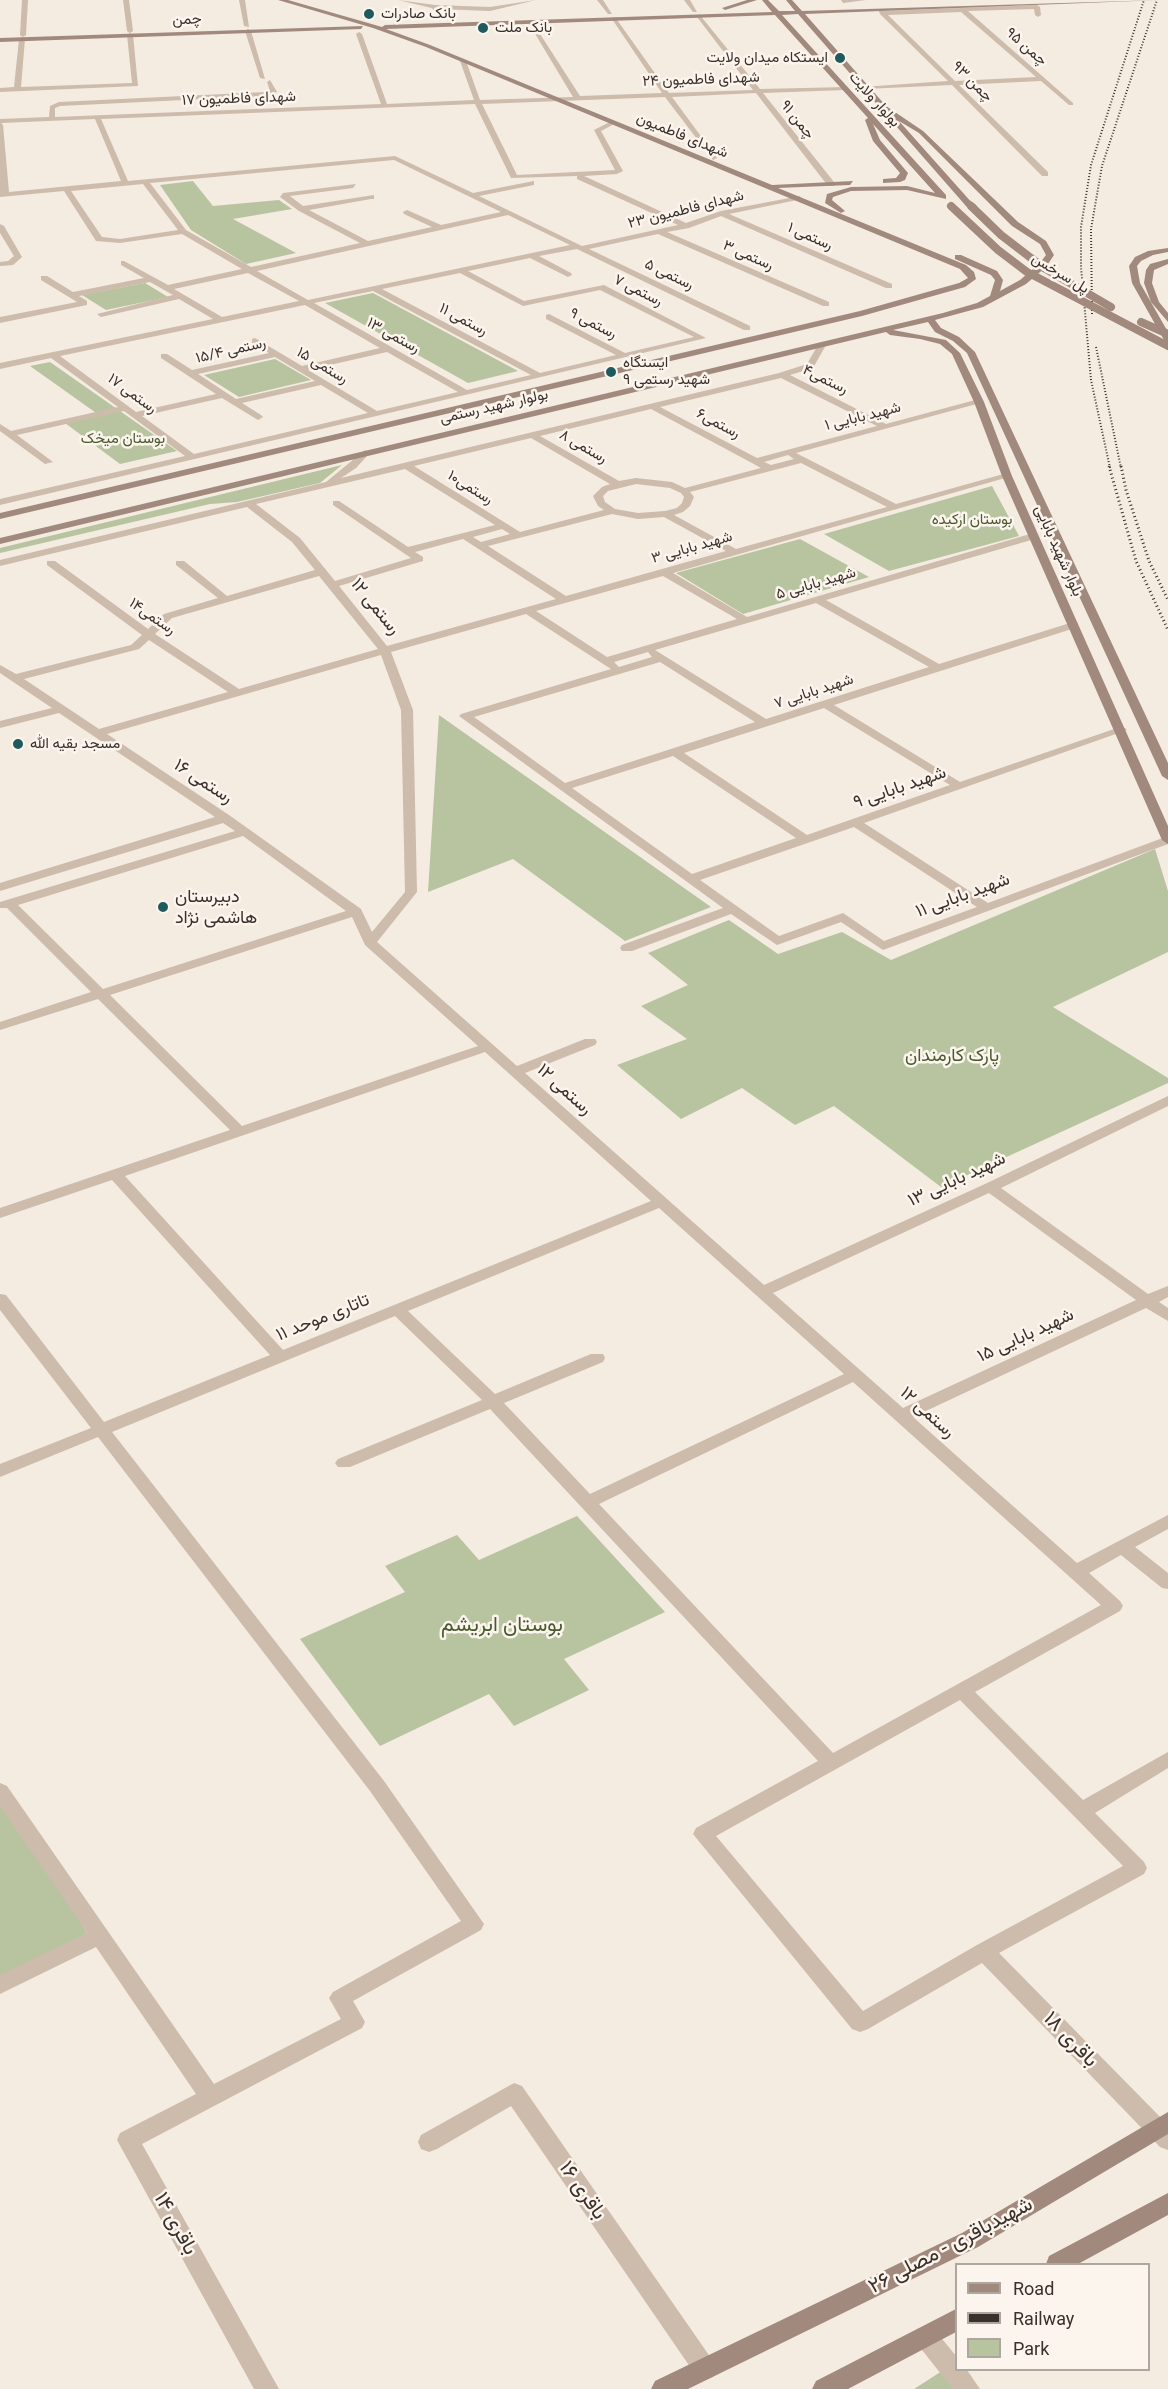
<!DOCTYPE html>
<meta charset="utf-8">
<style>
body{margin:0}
#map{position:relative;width:1168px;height:2389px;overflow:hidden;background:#f4ebe1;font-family:Roboto,sans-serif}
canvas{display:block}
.legend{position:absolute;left:955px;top:2263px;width:195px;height:108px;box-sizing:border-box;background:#fbf5ee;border:2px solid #aea6a0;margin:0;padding:8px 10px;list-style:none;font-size:18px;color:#3b302b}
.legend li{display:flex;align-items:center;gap:12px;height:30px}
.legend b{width:30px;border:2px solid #aea6a0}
</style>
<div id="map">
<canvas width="1168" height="2389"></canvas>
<ul class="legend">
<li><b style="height:8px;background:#a18a7d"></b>Road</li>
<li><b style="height:8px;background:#3b302b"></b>Railway</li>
<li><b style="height:16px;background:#b8c4a0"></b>Park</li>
</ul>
</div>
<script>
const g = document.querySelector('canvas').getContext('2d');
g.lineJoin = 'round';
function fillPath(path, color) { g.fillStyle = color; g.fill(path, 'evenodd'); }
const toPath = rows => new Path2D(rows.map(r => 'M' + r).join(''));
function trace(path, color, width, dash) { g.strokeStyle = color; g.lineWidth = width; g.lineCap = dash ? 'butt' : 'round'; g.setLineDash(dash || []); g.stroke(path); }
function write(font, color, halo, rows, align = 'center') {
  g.font = font + ' Roboto,Vazirmatn,sans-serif'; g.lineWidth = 5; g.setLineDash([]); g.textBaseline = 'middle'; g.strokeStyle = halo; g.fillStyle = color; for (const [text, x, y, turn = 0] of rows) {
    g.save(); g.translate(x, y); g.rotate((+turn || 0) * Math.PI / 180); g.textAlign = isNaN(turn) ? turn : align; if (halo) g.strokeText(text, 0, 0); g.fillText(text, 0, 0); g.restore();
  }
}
const green = toPath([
 [193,181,213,206,279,200,292,209,233,219,296,253,246,264,191,230,160,185],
 [145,283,168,297,106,310,82,295],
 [373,293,518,371,468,383,325,303],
 [275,359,311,380,239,397,204,375],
 [50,362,177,451,120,464,65,423,99,415,30,366],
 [342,465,320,483,237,502,210,504,0,553,0,548],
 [992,486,1019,536,889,571,824,534],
 [800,539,869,577,743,614,676,573],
 [439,715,711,907,625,941,513,859,428,892],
 [1155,849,1168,891,1168,952,1053,1007,1168,1078,1168,1083,941,1187,834,1106,795,1125,742,1088,681,1119,617,1065,687,1039,641,1006,688,985,648,953,729,920,778,954,842,932,891,960],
 [577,1516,665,1612,564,1659,589,1690,514,1726,489,1694,380,1746,300,1639,405,1592,385,1566,457,1535,479,1560],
 [0,1789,88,1935,0,1977],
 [942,2371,957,2389,914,2389]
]);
const street = toPath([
 [22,0,28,0,26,35,23,37,20,35,22,0],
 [123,0,129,0,133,31,130,33,127,31,123,0],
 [239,0,245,0,249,27,244,26,239,0],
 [398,0,435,5,490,7,536,0,490,11,439,9,440,14,437,16,432,8,398,0],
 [597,0,603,0,612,14,608,14,597,0],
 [684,0,690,0,697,12,693,12,684,0],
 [841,0,866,0,843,3,841,0],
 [1037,5,1040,7,1041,15,1038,17,1035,15,1034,9,968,11,1073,103,1073,105,1069,105,1041,81,959,85,1048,172,1048,176,1042,176,952,85,865,89,862,87,948,81,880,14,878,9,885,11,1037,5],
 [961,12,1036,77,955,81,888,15,961,12],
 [699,14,760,89,847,87,845,90,763,93,834,182,834,186,828,186,756,93,672,97,717,158,713,160,665,97,482,104,517,175,615,170,594,130,612,121,616,121,616,123,601,131,623,171,617,174,584,176,686,223,721,211,800,196,801,198,797,200,729,214,892,284,892,288,886,288,721,216,689,228,667,232,829,302,829,306,823,306,658,234,589,249,750,326,750,330,744,330,577,249,539,256,571,273,572,275,568,277,530,258,468,271,524,301,604,285,706,338,0,505,0,499,185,456,124,411,17,435,53,462,45,464,0,431,0,424,11,431,118,407,51,358,0,369,0,363,213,319,179,299,101,317,97,314,173,295,150,282,79,296,87,301,87,305,0,323,0,317,77,302,41,280,41,276,47,276,73,292,144,278,121,265,121,261,124,261,168,285,242,269,182,234,120,243,96,241,64,191,0,197,0,119,49,117,50,106,59,102,266,92,270,91,267,82,270,80,277,92,266,96,60,106,55,108,55,117,381,104,356,34,359,32,362,34,387,104,474,100,460,61,463,59,466,61,480,100,573,97,528,22,531,20,580,96,662,93,612,19,615,17,669,93,753,90,697,17,699,14],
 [475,104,511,178,577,176,577,179,678,225,582,246,479,196,534,185,534,181,473,193,395,156,128,181,101,119,475,104],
 [95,119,121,181,9,192,3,125,1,123,95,119],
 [394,160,501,212,441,225,407,210,403,212,404,214,432,227,368,241,309,210,371,199,374,199,374,195,303,206,290,196,353,188,356,184,283,193,280,197,299,211,360,243,251,267,186,230,150,183,394,160],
 [143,184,178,230,120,239,102,237,71,191,143,184],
 [508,215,570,245,308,300,257,271,508,215],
 [248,273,299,301,222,317,174,289,248,273],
 [460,273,523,306,600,290,694,337,625,353,549,314,546,315,546,319,616,355,540,373,382,289,460,273],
 [373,291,531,375,467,390,314,303,373,291],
 [305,305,380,348,302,366,255,338,252,339,252,343,269,353,192,370,167,354,161,354,161,358,216,394,136,412,60,356,305,305],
 [387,352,458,392,377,411,308,370,387,352],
 [275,357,315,381,236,399,198,374,275,357],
 [321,385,368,413,194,454,142,416,222,398,258,420,263,417,261,415,242,403,321,385],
 [248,29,251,31,265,79,260,78,245,31,248,29],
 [130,33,133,35,138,86,0,92,0,88,14,87,19,39,22,37,25,39,21,87,132,83,127,35,130,33],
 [0,224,4,226,22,257,13,265,0,266,0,262,8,261,14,256,0,233,0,224],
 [822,342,826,345,813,368,790,375,886,424,979,399,984,402,796,453,896,504,1007,473,1012,476,673,573,747,617,1030,534,1038,534,1038,538,826,600,939,664,1070,623,1078,623,1078,627,834,705,960,782,1117,728,1125,728,1127,730,864,823,988,903,1168,836,1168,844,883,950,841,922,777,945,731,914,632,951,622,951,620,948,622,945,723,908,459,716,461,714,611,669,526,614,391,652,413,710,417,892,377,942,517,1066,585,1039,595,1039,597,1042,595,1045,525,1073,764,1285,985,1184,1168,1096,1168,1106,1001,1188,1148,1294,1168,1286,1168,1297,1159,1302,1168,1308,1168,1321,1146,1308,913,1417,1077,1563,1168,1515,1168,1529,1135,1547,1168,1573,1168,1589,1162,1588,1121,1555,1089,1573,1120,1601,1123,1606,1120,1611,975,1692,1083,1800,1168,1752,1168,1768,1095,1813,1144,1862,1147,1868,1144,1874,999,1953,1168,2125,1168,2150,1160,2147,982,1963,868,2029,860,2032,852,2029,693,1834,696,1828,818,1761,490,1409,350,1467,338,1467,335,1463,338,1459,482,1400,395,1316,112,1432,384,1781,484,1924,481,1930,353,2001,365,2022,362,2028,142,2144,279,2389,254,2389,117,2140,120,2133,196,2094,96,1947,0,1994,0,1975,87,1933,0,1806,0,1783,7,1786,214,2084,341,2019,329,1998,333,1992,461,1921,370,1791,98,1437,0,1477,0,1464,91,1428,0,1310,0,1294,6,1295,104,1422,270,1355,112,1180,0,1218,0,1208,230,1130,98,999,0,1030,0,1022,91,992,7,908,0,908,0,902,235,831,223,823,0,891,0,883,215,817,59,713,0,728,0,721,52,708,0,673,0,665,16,674,131,645,142,635,47,565,47,561,55,561,148,629,164,614,218,598,176,565,176,561,184,561,227,596,315,570,292,542,247,507,0,566,0,560,326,482,365,450,370,453,368,455,356,468,341,478,779,373,807,364,819,343,822,342],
 [781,378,877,426,757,458,660,407,781,378],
 [651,409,752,463,761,468,685,488,672,482,636,478,619,481,540,436,651,409],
 [531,438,610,484,602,487,593,496,598,506,604,510,520,532,414,466,531,438],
 [788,455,794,459,771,465,764,462,788,455],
 [801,463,887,507,736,549,674,515,683,512,690,506,694,497,690,492,801,463],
 [405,469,495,525,408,547,339,501,333,501,333,505,411,558,335,581,300,538,256,504,405,469],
 [636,484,670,488,681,493,684,497,682,503,677,508,665,511,638,513,615,509,605,502,603,496,608,491,636,484],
 [612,514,638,519,664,517,726,551,566,596,488,546,612,514],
 [502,529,510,534,481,542,473,537,502,529],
 [463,539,556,599,387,646,339,586,423,561,423,557,415,552,463,539],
 [319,576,378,649,239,689,155,634,172,618,319,576],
 [663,576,737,619,607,657,536,611,663,576],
 [816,603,929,667,766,719,655,650,816,603],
 [149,640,228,692,99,729,24,679,139,649,149,640],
 [648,652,652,657,619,667,614,662,648,652],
 [381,655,401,710,405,892,372,932,361,909,229,815,107,734,381,655],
 [660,662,755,722,565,783,474,717,660,662],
 [824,708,950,785,807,835,684,753,824,708],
 [673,756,796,838,692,874,572,788,673,756],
 [854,827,977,907,884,941,843,913,779,936,700,880,854,827],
 [243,836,346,911,103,989,18,905,243,836],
 [352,917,365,945,478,1046,242,1126,110,995,352,917],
 [485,1052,651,1201,283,1350,125,1176,485,1052],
 [989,1193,1136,1300,903,1408,773,1293,989,1193],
 [659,1208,844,1374,590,1494,504,1403,603,1362,605,1358,603,1354,591,1354,495,1394,408,1311,659,1208],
 [853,1382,1101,1605,833,1753,599,1504,853,1382],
 [960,1700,1123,1866,977,1945,863,2011,716,1836,960,1700],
 [514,2083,522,2086,713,2361,717,2369,713,2377,705,2380,697,2377,511,2106,437,2149,429,2152,421,2149,418,2142,421,2135,514,2083],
 [926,2326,934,2329,956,2356,956,2370,967,2370,980,2389,953,2389,918,2345,914,2337,918,2329,926,2326]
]);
const secondary = toPath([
 [278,0,288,0,382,27,385,25,772,12,762,0,768,0,779,11,795,11,786,0,792,0,802,11,1161,0,805,14,886,106,923,131,1018,222,1046,241,1054,255,1046,267,1026,284,983,307,935,320,941,328,959,337,975,352,1168,763,1168,780,1162,776,967,353,953,341,935,332,928,322,893,330,946,340,960,353,984,402,1012,476,1168,826,1168,844,1162,840,1002,476,974,402,952,354,940,344,920,339,890,335,886,332,0,544,0,538,943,313,977,303,990,296,995,280,991,275,955,259,955,255,961,255,997,271,1003,280,1000,291,1020,280,1040,263,1046,255,1040,244,1012,226,919,133,899,121,973,204,966,206,798,14,782,15,946,195,946,199,907,190,851,191,833,197,832,200,845,211,841,213,825,203,827,194,851,187,907,186,935,193,873,124,880,140,908,173,905,180,900,182,883,183,883,179,896,178,900,173,873,141,865,120,868,118,775,15,386,29,430,45,772,185,853,181,850,185,778,188,966,265,974,272,976,279,965,287,862,316,0,519,0,513,860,311,959,283,968,278,960,269,426,47,373,28,278,0],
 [747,0,757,0,725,10,722,8,747,0],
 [363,26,361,29,0,42,0,38,363,26],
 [1168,248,1168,252,1153,255,1141,261,1137,266,1140,283,1168,332,1168,343,1164,340,1132,283,1129,266,1135,257,1148,251,1168,248],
 [1168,259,1168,264,1154,270,1152,283,1159,302,1168,313,1168,322,1151,302,1144,283,1146,270,1150,264,1168,259],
 [1168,2112,1168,2134,978,2247,688,2389,651,2389,655,2381,962,2233,1168,2112],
 [1168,2193,1168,2215,1078,2264,1046,2264,1049,2256,1168,2193],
 [956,2309,956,2332,848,2389,812,2389,816,2381,956,2309]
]);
const railFar1 = toPath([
 [1092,314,1091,229,1102,166,1157,0],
 [1096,347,1121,468],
 [1110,468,1091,380,1081,267,1081,227,1091,165,1144,0]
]);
const rail = toPath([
 [1109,466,1136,561,1168,630],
 [1121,466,1126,490,1149,561,1168,600]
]);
const secondaryBridgeFar1 = toPath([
 [969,204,973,207]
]);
const secondaryBridge = toPath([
 [951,206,998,250,1027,272,1168,346],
 [971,206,1001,235,1044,268,1111,307],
 [1141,322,1168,334]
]);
const markers = [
 [369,14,6,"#1f5a5e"],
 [483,28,6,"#1f5a5e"],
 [840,58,6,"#1f5a5e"],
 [611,372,6,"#1f5a5e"],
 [18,744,6,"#1f5a5e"],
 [163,907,6,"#1f5a5e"]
];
const farPoinames = [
 ["بانک صادرات",381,14],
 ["بانک ملت",495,28],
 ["ایستکاه میدان ولایت",828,58,"right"],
 ["ایستگاه",623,363],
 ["شهید رستمی ۹",623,380],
 ["مسجد بقیه الله",30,744]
];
const farStreetnames = [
 ["چمن",187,20,-2],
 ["چمن ۹۵",1026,47,41],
 ["شهدای فاطمیون ۲۴",701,80,-2],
 ["چمن ۹۳",972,82,45],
 ["شهدای فاطمیون ۱۷",239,99,-2],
 ["بولوار ولایت",874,100,48],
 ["چمن ۹۱",797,120,51],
 ["شهدای فاطمیون",682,136,22],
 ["شهدای فاطمیون ۲۳",686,210,-14],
 ["رستمی ۱",810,237,24],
 ["رستمی ۳",748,256,24],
 ["پل سرخس",1060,274,31],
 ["رستمی ۵",669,275,26],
 ["رستمی ۷",638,291,27],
 ["رستمی ۱۱",463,320,28],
 ["رستمی ۹",593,324,27],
 ["رستمی ۱۳",393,336,29],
 ["رستمی ۱۵/۴",231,351,-13],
 ["رستمی ۱۵",322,366,31],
 ["رستمی۴",825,380,26],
 ["رستمی ۱۷",132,394,36],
 ["بولوار شهید رستمی",494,407,-13],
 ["شهید بابایی ۱",863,417,-14],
 ["رستمی۶",718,424,28],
 ["رستمی ۸",583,447,30],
 ["رستمی۱۰",470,488,32],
 ["شهید بابایی ۳",692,548,-16],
 ["بلوار شهید بابایی",1058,551,66],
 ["شهید بابایی ۵",816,584,-16],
 ["رستمی۱۴",152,617,35],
 ["شهید بابایی ۷",814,692,-18]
];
const farParknames = [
 ["بوستان میخک",123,439],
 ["بوستان ارکیده",972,520]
];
const streetNames = [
 ["رستمی ۱۲",375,607,51],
 ["رستمی ۱۶",203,782,33],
 ["شهید بابایی ۹",900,788,-19],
 ["شهید بابایی ۱۱",963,896,-20],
 ["رستمی ۱۲",564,1090,42],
 ["شهید بابایی ۱۳",957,1180,-25],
 ["تاتاری موحد ۱۱",323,1318,-22],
 ["شهید بابایی ۱۵",1026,1336,-25],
 ["رستمی ۱۲",927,1413,42]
];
const poiNames = [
 ["دبیرستان",175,897],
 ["هاشمی نژاد",175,918]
];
const parkNames = [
 ["پارک کارمندان",952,1056]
];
const nearParknames = [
 ["بوستان ابریشم",502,1626]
];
const nearStreetnames = [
 ["باقری ۱۸",1070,2040,46],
 ["باقری ۱۶",582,2191,55],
 ["باقری ۱۴",175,2224,61],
 ["شهیدباقری - مصلی ۲۶",951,2246,-28]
];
fillPath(green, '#b8c4a0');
fillPath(street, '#cdbbac');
fillPath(secondary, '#a18a7d');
trace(railFar1, '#3b302b', 2, [1, 2]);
trace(rail, '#3b302b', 3, [1, 3]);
trace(secondaryBridgeFar1, '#a18a7d', 7);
trace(secondaryBridge, '#a18a7d', 8);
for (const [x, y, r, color] of markers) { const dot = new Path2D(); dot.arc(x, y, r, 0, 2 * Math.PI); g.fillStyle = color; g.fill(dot); trace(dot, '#fbf5ee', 2); }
write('15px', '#3b302b', '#fbf5ee', farPoinames, 'left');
write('15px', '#3b302b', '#fbf5ee', farStreetnames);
write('15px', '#4a5a2e', '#fbf5ee', farParknames);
write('18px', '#3b302b', '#fbf5ee', streetNames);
write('18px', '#3b302b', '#fbf5ee', poiNames, 'left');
write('18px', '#4a5a2e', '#fbf5ee', parkNames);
write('21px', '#4a5a2e', '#fbf5ee', nearParknames);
write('21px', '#3b302b', '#fbf5ee', nearStreetnames);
</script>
